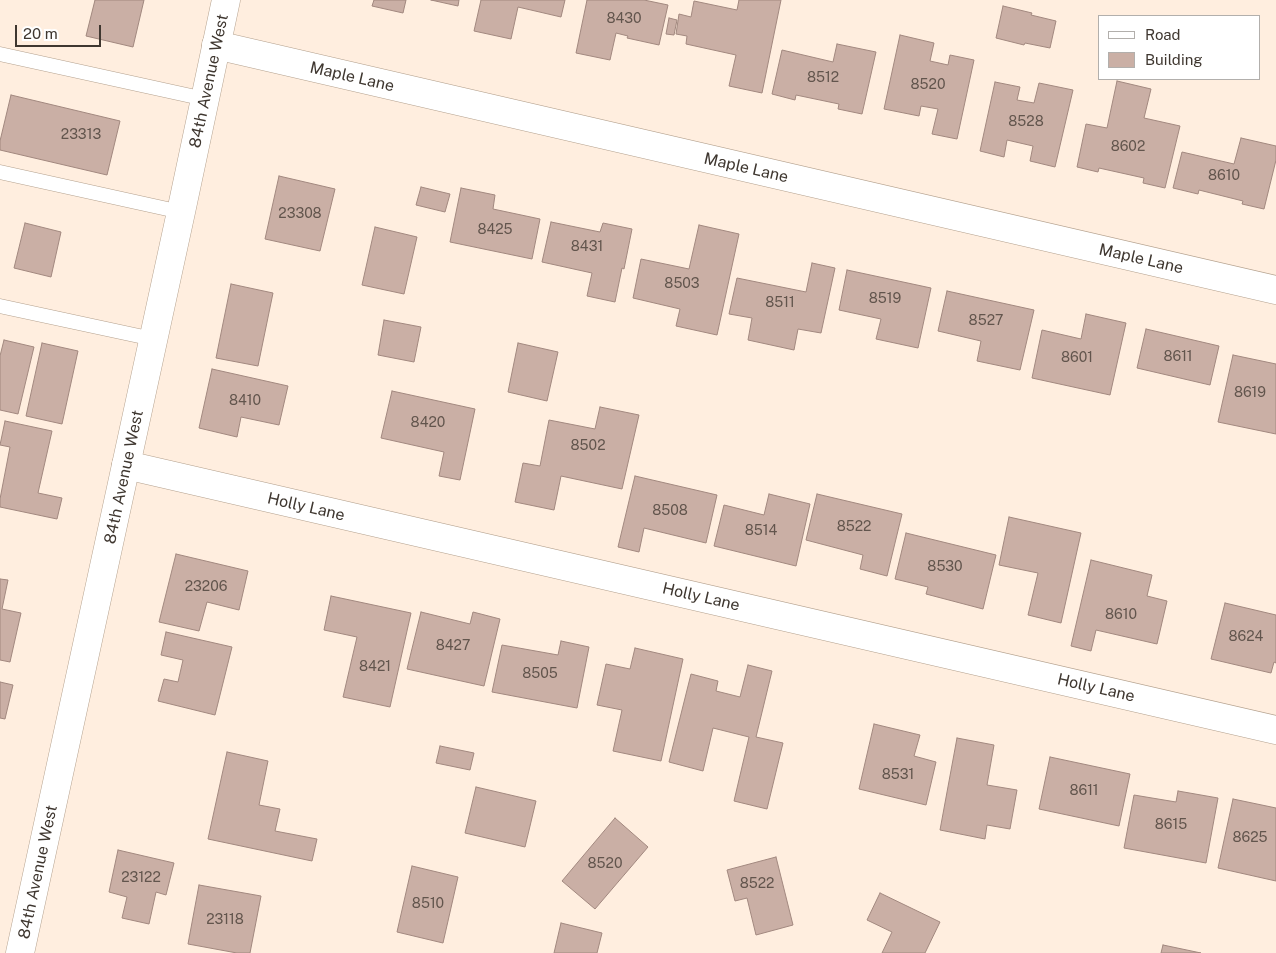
<!DOCTYPE html>
<style>
body{margin:0}
#map{position:relative;width:1276px;height:953px;overflow:hidden;background:#ffeedf;font-family:"Public Sans",sans-serif}
canvas{display:block}
.legend{position:absolute;left:1098px;top:15px;width:162px;height:65px;box-sizing:border-box;background:#fff;border:1px solid #b2afac;margin:0;padding:6px 9px;list-style:none;font-size:15px;color:#3f3730}
.legend li{display:flex;align-items:center;gap:10px;height:25px}
.legend b{width:25px;border:1px solid #b2afac}
.scale{position:absolute;left:15px;top:25px;width:86px;height:22px;box-sizing:border-box;border:2px solid #3f3730;border-top:0;padding-left:6px;font-size:15px;line-height:18px;white-space:nowrap;color:#3f3730;-webkit-text-stroke:4px #fff;paint-order:stroke}
</style>
<div id="map">
<canvas width="1276" height="953"></canvas>
<ul class="legend">
<li><b style="height:6px;background:#fff"></b>Road</li>
<li><b style="height:14px;background:#caafa5"></b>Building</li>
</ul>
<div class="scale">20 m</div>
</div>
<script>
const g = document.querySelector('canvas').getContext('2d');
g.lineJoin = 'round';
function fillPath(path, color) { g.fillStyle = color; g.fill(path, 'evenodd'); }
const toPath = rows => new Path2D(rows.map(r => 'M' + r).join(''));
function trace(path, color, width, dash) { g.strokeStyle = color; g.lineWidth = width; g.lineCap = dash ? 'butt' : 'round'; g.setLineDash(dash || []); g.stroke(path); }
function write(font, color, halo, rows, align = 'center') {
  g.font = font + ' "Public Sans",sans-serif'; g.lineWidth = 4; g.setLineDash([]); g.textBaseline = 'middle'; g.strokeStyle = halo; g.fillStyle = color; for (const [text, x, y, turn = 0] of rows) {
    g.save(); g.translate(x, y); g.rotate((+turn || 0) * Math.PI / 180); g.textAlign = isNaN(turn) ? turn : align; if (halo) g.strokeText(text, 0, 0); g.fillText(text, 0, 0); g.restore();
  }
}
const building = toPath([
 [95,0,144,0,133,47,86,36,95,0],
 [374,0,406,0,403,13,372,6,374,0],
 [431,0,459,0,458,6,431,0],
 [481,0,565,0,561,17,518,7,511,39,474,31,481,0],
 [587,0,644,0,668,5,659,45,627,38,628,36,616,33,610,60,576,53,587,0],
 [739,0,781,0,762,93,729,86,736,55,686,44,687,36,676,34,679,14,691,17,694,1,737,10,739,0],
 [1003,6,1032,13,1031,15,1056,21,1050,48,1025,43,1024,45,996,38,1003,6],
 [669,18,677,20,674,35,666,34,669,18],
 [900,35,934,43,930,61,948,65,950,55,974,60,957,139,932,134,938,109,921,106,919,116,884,109,900,35],
 [837,44,876,52,862,114,838,109,839,104,796,95,795,100,772,94,782,50,833,62,837,44],
 [1117,81,1151,89,1144,118,1180,126,1165,188,1143,183,1144,178,1099,168,1098,172,1077,167,1086,124,1107,128,1117,81],
 [995,82,1020,87,1017,100,1034,103,1039,83,1073,90,1055,167,1030,161,1033,146,1007,140,1004,157,980,151,995,82],
 [11,95,120,121,107,175,0,150,0,141,11,95],
 [1241,138,1276,146,1276,160,1264,209,1242,204,1243,201,1199,190,1198,194,1173,188,1182,152,1234,164,1241,138],
 [279,176,335,189,320,251,265,239,279,176],
 [421,187,450,194,445,212,416,205,421,187],
 [461,188,495,195,493,209,540,219,532,259,450,242,461,188],
 [551,222,600,232,603,223,632,229,624,269,622,268,615,302,587,296,592,273,542,262,551,222],
 [25,223,61,232,51,277,14,268,25,223],
 [699,225,739,234,717,335,676,326,680,309,633,298,641,259,689,269,699,225],
 [375,227,417,237,404,294,362,285,375,227],
 [812,263,835,268,821,333,798,329,794,350,748,340,752,318,729,314,737,278,806,292,812,263],
 [847,270,931,288,918,348,876,339,881,319,839,310,847,270],
 [231,284,273,293,258,366,216,358,231,284],
 [947,291,1034,310,1020,370,977,361,981,341,938,331,947,291],
 [1086,314,1126,323,1110,395,1032,378,1042,330,1081,339,1086,314],
 [384,320,421,327,414,362,378,355,384,320],
 [1146,329,1219,346,1210,385,1137,368,1146,329],
 [4,340,34,347,18,414,0,410,0,356,4,340],
 [42,343,78,351,62,424,26,416,42,343],
 [518,343,558,352,547,401,508,392,518,343],
 [1233,355,1276,364,1276,434,1218,422,1233,355],
 [212,369,288,386,279,425,241,417,237,437,199,428,212,369],
 [392,391,475,409,460,480,439,476,444,452,381,438,392,391],
 [600,407,639,415,622,489,561,476,554,510,515,502,523,463,540,466,549,420,595,429,600,407],
 [5,421,52,431,38,493,62,498,57,519,0,507,0,499,10,447,0,445,5,421],
 [635,476,717,495,706,543,644,528,639,552,618,547,635,476],
 [769,494,810,504,796,566,714,546,724,505,764,515,769,494],
 [817,494,902,514,887,576,860,569,863,555,806,540,817,494],
 [1009,517,1081,533,1061,623,1028,615,1038,573,999,565,1009,517],
 [906,533,996,555,983,609,926,594,928,587,895,579,906,533],
 [176,554,248,571,239,610,207,602,199,631,159,622,176,554],
 [1091,560,1152,575,1147,596,1167,601,1157,644,1096,630,1091,651,1071,646,1091,560],
 [0,579,8,580,2,609,21,613,10,662,0,660,0,579],
 [331,596,411,613,390,707,343,697,357,637,324,630,331,596],
 [1225,603,1276,615,1276,663,1274,662,1271,673,1211,659,1225,603],
 [421,612,470,624,473,612,500,619,484,686,407,669,421,612],
 [166,632,232,647,215,715,158,701,164,679,178,682,183,660,161,655,166,632],
 [561,641,589,647,577,708,492,692,502,645,558,655,561,641],
 [635,648,683,659,661,761,613,751,622,710,597,705,606,664,630,669,635,648],
 [748,665,772,671,756,737,783,743,767,809,734,801,749,737,713,728,703,771,669,762,691,674,718,681,716,691,740,697,748,665],
 [0,682,13,685,5,719,0,718,0,682],
 [874,724,920,735,914,756,936,762,926,805,859,789,874,724],
 [957,738,994,745,987,785,1017,790,1010,829,987,825,985,839,940,830,957,738],
 [440,746,474,753,470,770,436,763,440,746],
 [227,752,268,761,259,805,280,809,275,831,317,839,312,861,208,839,227,752],
 [1050,757,1130,774,1119,826,1039,809,1050,757],
 [476,787,536,801,525,847,465,833,476,787],
 [1178,791,1218,798,1206,863,1124,848,1134,795,1176,802,1178,791],
 [1233,799,1276,808,1276,881,1218,868,1233,799],
 [615,818,648,847,595,909,562,881,615,818],
 [118,850,174,863,166,895,156,892,149,924,122,918,127,897,109,892,118,850],
 [776,857,793,925,756,935,747,898,735,901,727,870,776,857],
 [412,866,458,877,443,943,397,932,412,866],
 [199,885,261,896,250,953,237,953,188,944,199,885],
 [880,893,940,922,925,953,882,953,892,932,867,920,880,893],
 [561,923,602,933,597,953,554,953,561,923],
 [1163,945,1201,953,1161,953,1163,945]
]);
const lane = toPath([
 [0,54,205,99],
 [0,172,181,212],
 [0,306,153,339]
]);
const street = toPath([
 [216,45,1276,290],
 [126,465,1276,730]
]);
const secondary = toPath([
 [20,953,181,212,226,0]
]);
const numberNames = [
 ["8430",624,19],
 ["8512",823,78],
 ["8520",928,85],
 ["8528",1026,122],
 ["23313",81,135],
 ["8602",1128,147],
 ["8610",1224,176],
 ["23308",300,214],
 ["8425",495,230],
 ["8431",587,247],
 ["8503",682,284],
 ["8519",885,299],
 ["8511",780,303],
 ["8527",986,321],
 ["8611",1178,357],
 ["8601",1077,358],
 ["8619",1250,393],
 ["8410",245,401],
 ["8420",428,423],
 ["8502",588,446],
 ["8508",670,511],
 ["8522",854,527],
 ["8514",761,531],
 ["8530",945,567],
 ["23206",206,587],
 ["8610",1121,615],
 ["8624",1246,637],
 ["8427",453,646],
 ["8421",375,667],
 ["8505",540,674],
 ["8531",898,775],
 ["8611",1084,791],
 ["8615",1171,825],
 ["8625",1250,838],
 ["8520",605,864],
 ["23122",141,878],
 ["8522",757,884],
 ["8510",428,904],
 ["23118",225,920]
];
const streetNames = [
 ["Maple Lane",352,77,13],
 ["84th Avenue West",209,81,-78],
 ["Maple Lane",746,168,13],
 ["Maple Lane",1141,259,13],
 ["84th Avenue West",124,477,-78],
 ["Holly Lane",306,507,13],
 ["Holly Lane",701,597,13],
 ["Holly Lane",1096,688,13],
 ["84th Avenue West",38,872,-78]
];
fillPath(building, '#caafa5');
trace(building, '#a2887f', 1);
trace(lane, '#b4a18e', 15);
trace(street, '#b4a18e', 29);
trace(secondary, '#b4a18e', 29);
trace(lane, '#fff', 14);
trace(street, '#fff', 28);
trace(secondary, '#fff', 28);
write('14px', '#62554d', null, numberNames);
write('16px', '#3f3730', '#fff', streetNames);
</script>
